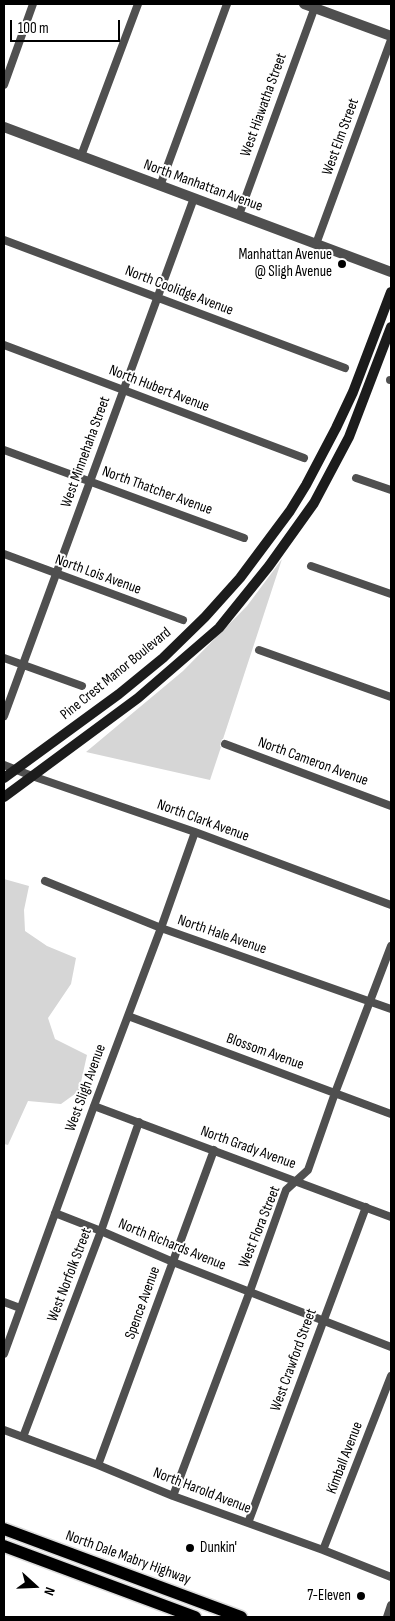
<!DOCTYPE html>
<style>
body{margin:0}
#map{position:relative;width:395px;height:1621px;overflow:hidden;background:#fff;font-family:"Sofia Sans Condensed",sans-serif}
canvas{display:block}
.frame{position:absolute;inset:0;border:5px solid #000;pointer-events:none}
.north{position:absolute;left:10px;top:1561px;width:50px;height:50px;-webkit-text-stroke:4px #fff;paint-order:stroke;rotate:110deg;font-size:14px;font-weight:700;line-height:20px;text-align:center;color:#000}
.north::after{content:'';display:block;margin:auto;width:18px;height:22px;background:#000;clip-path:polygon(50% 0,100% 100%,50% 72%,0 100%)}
.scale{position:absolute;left:10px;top:20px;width:110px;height:22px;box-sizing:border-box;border:2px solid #000;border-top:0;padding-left:6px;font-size:15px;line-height:18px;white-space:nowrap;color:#000;-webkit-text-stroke:4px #fff;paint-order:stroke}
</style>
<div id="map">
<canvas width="395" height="1621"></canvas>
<div class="frame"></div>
<div class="north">N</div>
<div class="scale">100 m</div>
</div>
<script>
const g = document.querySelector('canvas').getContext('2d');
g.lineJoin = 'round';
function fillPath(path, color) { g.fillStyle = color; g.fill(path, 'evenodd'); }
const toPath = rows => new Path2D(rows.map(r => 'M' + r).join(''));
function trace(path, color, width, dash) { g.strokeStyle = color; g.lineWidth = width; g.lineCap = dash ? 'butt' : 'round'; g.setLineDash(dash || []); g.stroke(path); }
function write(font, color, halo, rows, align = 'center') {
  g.font = font + ' "Sofia Sans Condensed",sans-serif'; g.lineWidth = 4; g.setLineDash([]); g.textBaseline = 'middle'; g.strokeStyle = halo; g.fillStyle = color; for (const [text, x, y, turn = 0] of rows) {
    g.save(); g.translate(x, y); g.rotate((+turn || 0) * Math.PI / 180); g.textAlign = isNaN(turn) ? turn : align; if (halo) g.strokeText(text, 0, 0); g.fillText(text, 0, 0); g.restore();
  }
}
const green = toPath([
 [282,559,223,739,222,739,220,746,221,747,210,780,86,752,183,671,247,606],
 [4,879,29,886,24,910,25,931,47,946,76,958,71,984,48,1018,55,1039,87,1055,79,1091,61,1104,28,1101,8,1145,4,1144]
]);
const minor = toPath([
 [4,85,33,4],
 [81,156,138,4],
 [160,186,227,4],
 [239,215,316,4],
 [4,240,345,368],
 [316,244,391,40],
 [4,345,304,458],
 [390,380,391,380],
 [4,450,244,538],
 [356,478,391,490],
 [4,554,183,620],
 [311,566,391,594],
 [259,650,391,697],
 [4,658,82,686],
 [4,716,194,198],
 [225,744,391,806],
 [4,765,32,776,195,832,391,905],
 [45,881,161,928,391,1009],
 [128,1016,391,1114],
 [94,1106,391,1217],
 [55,1213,101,1231,173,1262,391,1347],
 [4,1302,20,1308],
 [4,1354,94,1106,161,928,195,832],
 [4,1430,98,1465,173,1496,323,1550,391,1577],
 [23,1437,101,1231,139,1122],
 [98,1465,214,1150],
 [173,1496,250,1291,286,1190,308,1170,335,1093,391,946],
 [248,1523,366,1207],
 [323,1550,391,1376],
 [387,1617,391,1605]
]);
const tertiary = toPath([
 [304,4,391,36],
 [4,127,391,272]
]);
const secondary = toPath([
 [4,778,119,694,163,658,205,617,240,578,290,511,306,485,336,428,353,392,391,292],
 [4,797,138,698,219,628,269,566,314,503,349,437,391,327]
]);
const primary = toPath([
 [4,1529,241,1617],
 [4,1546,195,1617]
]);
const markers = [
 [342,264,5,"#000"],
 [190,1548,5,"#000"],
 [361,1596,5,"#000"]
];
const streetNames = [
 ["West Hiawatha Street",264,105,-70],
 ["West Elm Street",341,137,-70],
 ["North Manhattan Avenue",203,186,20],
 ["North Coolidge Avenue",179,291,21],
 ["North Hubert Avenue",159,389,21],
 ["West Minnehaha Street",86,452,-70],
 ["North Thatcher Avenue",157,491,20],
 ["North Lois Avenue",98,575,20],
 ["Pine Crest Manor Boulevard",116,674,-39],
 ["North Cameron Avenue",313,762,20],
 ["North Clark Avenue",203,821,20],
 ["North Hale Avenue",222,935,19],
 ["Blossom Avenue",265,1052,20],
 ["West Sligh Avenue",86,1088,-70],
 ["North Grady Avenue",248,1148,20],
 ["West Flora Street",260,1227,-68],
 ["North Richards Avenue",172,1245,22],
 ["West Norfolk Street",70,1275,-69],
 ["Spence Avenue",143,1303,-70],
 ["West Crawford Street",294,1360,-70],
 ["Kimball Avenue",345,1458,-69],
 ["North Harold Avenue",202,1491,21],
 ["North Dale Mabry Highway",128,1558,20]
];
const poiNames = [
 ["Manhattan Avenue",332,255],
 ["@ Sligh Avenue",332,272],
 ["Dunkin'",200,1548,"left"],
 ["7-Eleven",351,1596]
];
fillPath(green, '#d6d6d6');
trace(primary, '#dbdbdb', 15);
trace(minor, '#4f4f4f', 8);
trace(tertiary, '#4f4f4f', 10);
trace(secondary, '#1c1c1c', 10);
trace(primary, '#000', 12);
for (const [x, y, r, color] of markers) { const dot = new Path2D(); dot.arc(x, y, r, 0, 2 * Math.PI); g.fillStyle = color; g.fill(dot); trace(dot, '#fff', 2); }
write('15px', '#000', '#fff', streetNames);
write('15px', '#000', '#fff', poiNames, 'right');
</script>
